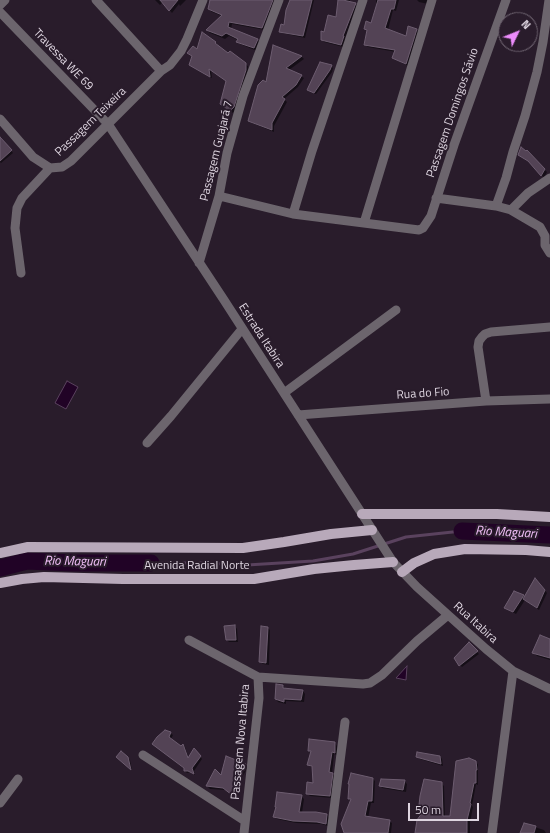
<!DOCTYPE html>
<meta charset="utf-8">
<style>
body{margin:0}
#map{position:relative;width:550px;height:833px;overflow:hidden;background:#291c2b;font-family:"Titillium Web",sans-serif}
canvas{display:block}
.north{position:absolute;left:498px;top:12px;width:40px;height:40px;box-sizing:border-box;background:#291c2b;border:1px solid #716673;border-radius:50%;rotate:47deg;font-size:11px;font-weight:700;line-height:16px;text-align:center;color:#ded5e0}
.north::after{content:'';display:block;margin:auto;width:14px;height:18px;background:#ec8cfb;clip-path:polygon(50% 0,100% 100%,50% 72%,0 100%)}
.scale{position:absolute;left:408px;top:803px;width:71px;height:18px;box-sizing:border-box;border:2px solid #ded5e0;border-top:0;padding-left:5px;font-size:12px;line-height:14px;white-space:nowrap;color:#ded5e0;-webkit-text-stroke:3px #291c2b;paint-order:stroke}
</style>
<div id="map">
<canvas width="550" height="833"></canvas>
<div class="north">N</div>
<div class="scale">50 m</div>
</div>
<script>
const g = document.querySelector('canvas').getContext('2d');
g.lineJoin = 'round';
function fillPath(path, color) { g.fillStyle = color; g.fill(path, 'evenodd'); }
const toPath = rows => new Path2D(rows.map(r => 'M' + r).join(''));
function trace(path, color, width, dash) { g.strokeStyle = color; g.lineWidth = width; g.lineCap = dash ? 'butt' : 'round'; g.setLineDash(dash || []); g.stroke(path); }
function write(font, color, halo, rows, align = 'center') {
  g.font = font + ' "Titillium Web",sans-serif'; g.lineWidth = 4; g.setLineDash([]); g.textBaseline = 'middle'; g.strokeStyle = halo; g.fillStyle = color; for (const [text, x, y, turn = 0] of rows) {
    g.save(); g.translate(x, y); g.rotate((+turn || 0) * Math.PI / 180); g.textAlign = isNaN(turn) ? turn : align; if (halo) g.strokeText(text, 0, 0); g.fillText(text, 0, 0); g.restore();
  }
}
const water = toPath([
 [67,381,78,387,66,409,55,403,67,381],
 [407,666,406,680,396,678,407,666]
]);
const shadow = toPath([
 [155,0,186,0,180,6,179,4,172,13,163,2,160,5],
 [212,0,277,0,265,30,232,24,231,29,257,40,260,42,257,51,240,44,237,42,238,40,229,36,225,39,210,33,207,30,222,16,212,12,209,9],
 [293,0,314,0,305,38,282,33,280,31,285,26],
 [339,0,350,0,349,3,355,4,357,6,345,38,346,40,343,47,324,42,322,39,325,33,337,18],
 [376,0,399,0,396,11,393,10,388,30,407,38,416,30,419,32,408,66,394,58,396,52,368,47,365,45,367,32,365,29,371,24,378,5,376,3],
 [417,0,429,0,428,4,419,2],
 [203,34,216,43,218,45,217,46,228,55,248,66,248,72,236,109,233,113,224,106,227,81,211,70,212,78,190,65,193,56,188,53,198,51],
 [274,46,302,57,304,59,289,70,304,78,298,87,284,99,287,102,274,126,274,132,252,123,249,121,267,83],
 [331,66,333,68,332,72,316,94,311,92,308,90],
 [0,138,13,153,1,163,0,162],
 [527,152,547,172,544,178,531,162],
 [538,582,547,593,539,610,525,600,516,614,505,608,515,592,525,597],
 [235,626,237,629,238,642,229,642,227,640],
 [267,628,270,630,269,665,263,664,260,661],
 [550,640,550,660,537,656,533,652],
 [469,644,479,654,462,667,460,665],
 [283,686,285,688,303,691,305,694,304,702,286,701,286,704,278,702,276,699],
 [170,733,173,735,171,739,181,747,183,745,185,747,189,759,197,752,202,759,194,771,195,775,191,772,187,773,185,771,185,769,156,746],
 [335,743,337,746,337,755,334,754,332,774,335,776,332,798,310,796,307,793,314,784,313,768,309,765,311,753,309,750],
 [417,756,440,756,442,759,443,766,420,759],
 [127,757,130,760,132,770,119,759],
 [475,762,478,764,478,785,476,784,472,806,473,807,470,823,470,833,417,833,427,808,423,807,420,804,441,783,444,786,445,817,451,817],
 [245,765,248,767,237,786,240,789,235,797,226,790,210,789,207,786,215,770,222,777],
 [373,779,375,781,374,803,371,803,368,818,389,821,392,823,391,833,343,833,351,801,349,799,350,785,349,784],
 [404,781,407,784,406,792,382,788,380,785],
 [301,796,304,799,302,813,327,815,329,818,328,826,321,824,296,823,277,819,274,817],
 [525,824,544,830,546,833,522,833]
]);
const stream = toPath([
 [151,563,204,563,247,565,313,561,353,554,406,537,462,531]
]);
const river = toPath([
 [462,531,550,535],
 [0,568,27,561,73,563,151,563]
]);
const building = toPath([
 [160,0,178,0,169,11,160,0],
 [210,0,273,0,262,28,229,22,228,27,258,39,254,48,236,42,238,39,226,33,222,36,206,30,222,15,208,9,210,0],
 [290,0,312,0,303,36,279,32,281,24,284,25,286,10,290,0],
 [338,0,343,0,356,3,343,36,344,36,341,45,321,40,321,31,324,32,328,15,336,17,338,0],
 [378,0,396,0,394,9,391,9,385,28,406,36,408,26,417,29,406,64,392,58,395,50,364,45,367,30,364,29,366,21,371,23,378,0],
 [202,32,216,42,215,43,228,53,230,51,246,63,246,70,234,107,230,111,220,104,226,81,209,69,210,77,189,65,192,56,187,53,193,46,197,49,202,32],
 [273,45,302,56,286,68,302,75,296,85,282,97,285,99,272,123,272,130,248,121,258,85,263,80,266,82,273,45],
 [320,62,332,65,330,70,314,93,307,90,320,62],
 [0,137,12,150,0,161,0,137],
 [521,147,526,151,527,150,545,169,541,176,528,161,518,155,521,147],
 [535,578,545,590,537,608,523,599,535,578],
 [514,591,524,595,513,612,504,608,514,591],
 [235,625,236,640,226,640,224,626,235,625],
 [261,626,268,627,266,663,259,662,261,626],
 [540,635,550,639,550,658,532,653,540,635],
 [469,642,478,651,459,666,454,658,469,642],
 [276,684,283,685,283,688,303,690,301,700,284,699,284,702,275,699,276,684],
 [165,730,171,732,169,737,181,746,183,744,188,758,194,748,201,756,192,768,194,774,188,771,184,771,184,768,152,744,157,737,165,730],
 [309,739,335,742,335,753,332,752,329,772,333,773,330,796,306,794,307,782,313,783,312,766,307,765,311,751,308,751,309,739],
 [121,751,128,757,131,770,116,757,121,751],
 [417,752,440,756,441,764,416,757,417,752],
 [226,756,246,764,235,784,238,786,232,795,223,788,206,786,215,769,221,775,226,756],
 [469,758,476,761,477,770,476,770,476,783,474,783,470,803,471,804,467,820,467,833,415,833,417,820,427,806,419,805,420,796,424,779,442,782,443,816,450,816,456,761,469,758],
 [351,773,373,778,372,801,368,801,365,816,390,820,388,833,344,833,341,824,351,799,348,799,349,784,348,784,351,773],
 [381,779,405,780,403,790,379,786,381,779],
 [277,792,302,795,299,812,316,812,327,814,326,824,317,822,293,821,273,817,276,807,275,807,277,792],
 [524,823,536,826,534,833,520,833,524,823]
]);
const minor = toPath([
 [96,0,161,71],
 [0,5,5,0],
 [0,12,108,124,224,300,393,562,417,587,486,649,513,671,550,689],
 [0,119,33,157,50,168,62,167,71,161,161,71,170,65,181,51,187,39,203,0],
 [219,196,293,214,419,230,423,228,431,216,454,145,506,0],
 [436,198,496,206,511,210,540,227,545,236,545,245,550,253],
 [496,206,506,178,513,152,525,116,537,72,543,42,549,0],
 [511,210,528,193,550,178],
 [293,214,312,151,363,0],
 [364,223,432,0],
 [199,263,219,196,227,153,243,96,279,0],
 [21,273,15,228,17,208,22,198,50,168],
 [284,393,396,310],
 [486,401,478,347,479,341,482,337,485,334,491,332,550,327],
 [298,415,486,401,550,399],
 [147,443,171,416,242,329],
 [189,640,258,677,363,684,370,683,382,675,417,641,448,615],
 [143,755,245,821],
 [0,803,18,779],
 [244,833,259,698,258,677],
 [331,833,345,722],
 [492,833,513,671]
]);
const major = toPath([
 [362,514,497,514,550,517],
 [0,553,28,547,243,548,284,542,331,534,372,530],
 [402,572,414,563,434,554,465,549,526,550,550,552],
 [0,583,22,579,44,577,123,579,254,579,314,569,354,565,393,562]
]);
const streetNames = [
 ["Travessa WE 69",63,60,46],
 ["Passagem Domingos Sávio",453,113,-71],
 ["Passagem Teixeira",91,122,-44],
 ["Passagem Guajará 7",217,151,-76],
 ["Estrada Itabira",261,336,57],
 ["Rua do Fio",423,394,-4],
 ["Avenida Radial Norte",197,566],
 ["Rua Itabira",475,623,42],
 ["Passagem Nova Itabira",241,742,-85]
];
const waterNames = [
 ["Rio Maguari",506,533,3],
 ["Rio Maguari",75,562,1]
];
fillPath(water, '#210326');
trace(water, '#5a425e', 1);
fillPath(shadow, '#0007');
trace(stream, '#5a425e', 3);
trace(river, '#210326', 17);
fillPath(building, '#534355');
trace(building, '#6d5d70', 1);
trace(minor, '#6c656d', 9);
trace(major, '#b8a9ba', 10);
write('12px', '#ded5e0', '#291c2b', streetNames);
write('italic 13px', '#f3c1fa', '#291c2b', waterNames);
</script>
